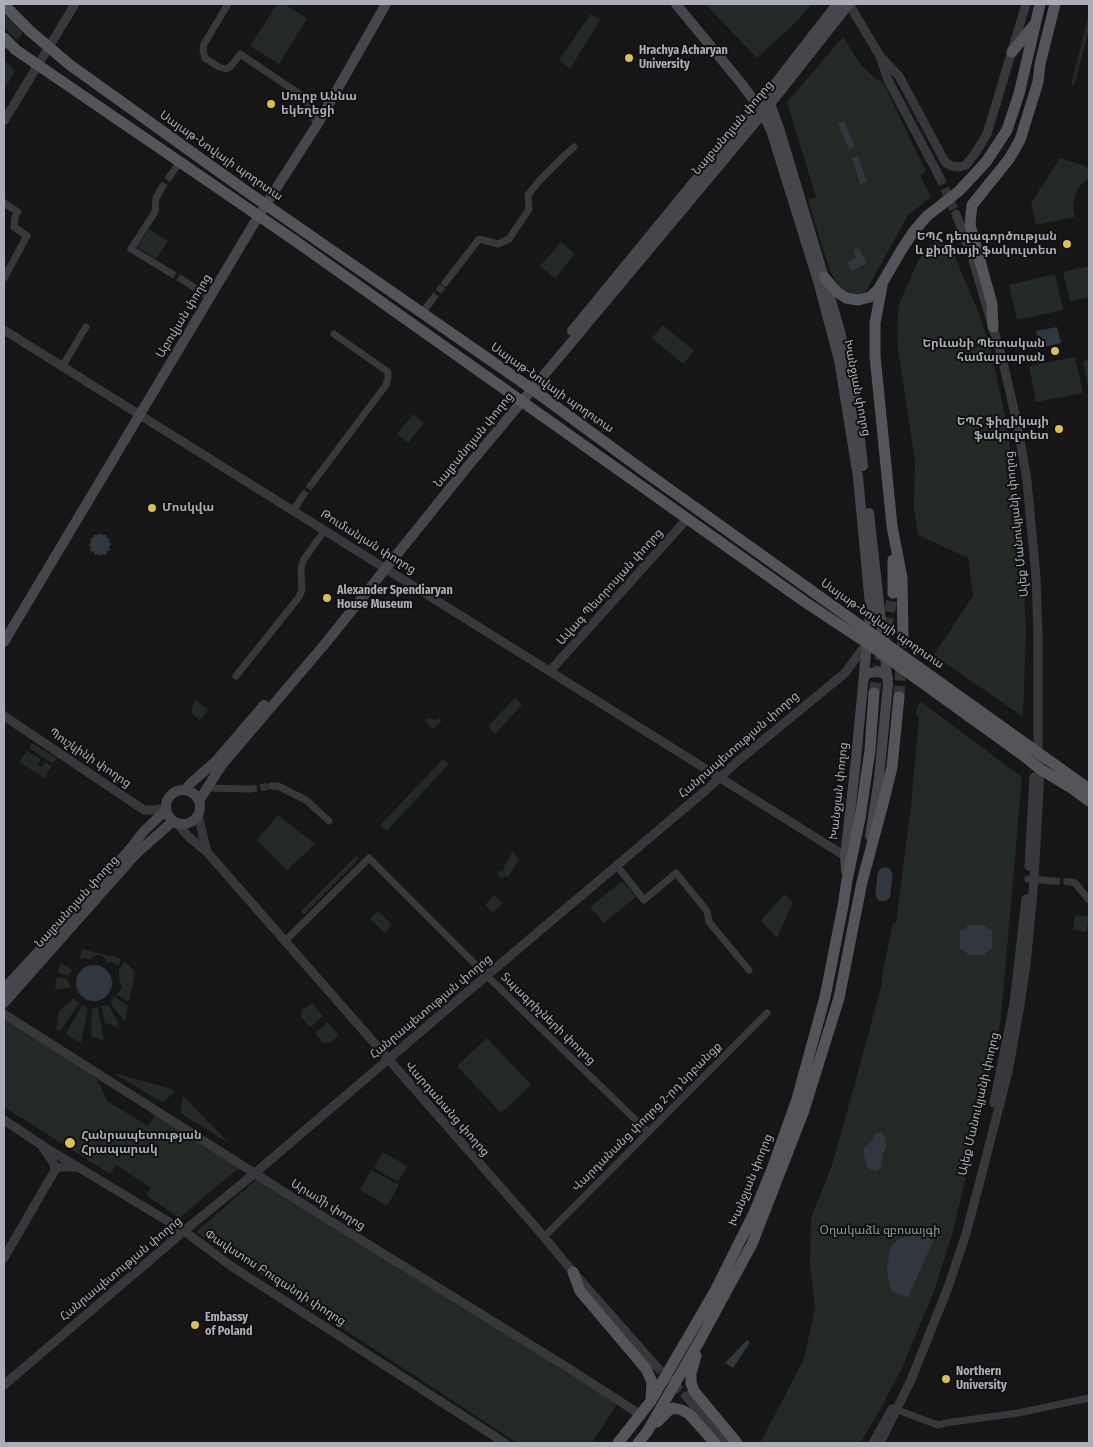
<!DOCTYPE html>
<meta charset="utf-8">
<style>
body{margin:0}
#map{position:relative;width:1093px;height:1447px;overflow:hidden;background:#161617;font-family:"Fira Sans Condensed",sans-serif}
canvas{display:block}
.frame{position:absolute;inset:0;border:5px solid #aaacb6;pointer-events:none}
</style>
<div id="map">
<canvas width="1093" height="1447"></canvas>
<div class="frame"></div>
</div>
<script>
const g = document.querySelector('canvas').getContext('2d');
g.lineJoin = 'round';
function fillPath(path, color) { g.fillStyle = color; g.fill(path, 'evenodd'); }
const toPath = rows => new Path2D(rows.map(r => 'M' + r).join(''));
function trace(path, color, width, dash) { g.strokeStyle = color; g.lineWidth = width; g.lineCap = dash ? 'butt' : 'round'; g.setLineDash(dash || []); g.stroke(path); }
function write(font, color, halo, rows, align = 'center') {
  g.font = font + ' "Fira Sans Condensed","Noto Sans Armenian",sans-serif'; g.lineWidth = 4; g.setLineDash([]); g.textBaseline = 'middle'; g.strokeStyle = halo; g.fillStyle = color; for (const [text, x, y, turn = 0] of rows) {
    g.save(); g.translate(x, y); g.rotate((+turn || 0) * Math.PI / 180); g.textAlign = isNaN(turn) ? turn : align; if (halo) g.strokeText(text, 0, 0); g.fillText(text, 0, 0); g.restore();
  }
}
const green = toPath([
 [277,4,284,4,307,18,279,64,250,46],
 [705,4,812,4,793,25,757,58],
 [4,13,21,30,22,34,20,37,18,39,14,38,4,27],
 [591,14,600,20,570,69,559,60],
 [1089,14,1089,29,1074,86,1071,85],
 [843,37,861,65,876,79,883,82,926,172,920,175,931,197,908,215,866,291,859,295,846,292,839,286,830,271,808,200,816,197,787,102],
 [4,60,15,71,4,90],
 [1060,158,1086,166,1089,172,1089,178,1081,184,1075,195,1073,207,1075,217,1036,225,1031,203],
 [149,229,168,241,156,259,137,247],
 [561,242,575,254,555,278,540,266],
 [935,242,944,243,952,250,978,311,990,347,1007,425,1020,524,1024,588,1026,632,1023,717,934,655,973,596,968,558,918,535,914,508,915,461,898,349,897,323,899,304,918,261,925,249,931,244],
 [1089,266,1089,297,1070,302,1063,272],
 [1055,274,1063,310,1017,320,1009,285],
 [663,325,694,351,683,364,652,338],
 [1075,357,1083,393,1036,402,1029,366],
 [1089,360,1089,391,1083,361],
 [413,414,424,423,408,443,397,434],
 [515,698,522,705,495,734,488,726],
 [195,699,208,710,200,720,191,713],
 [920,701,1022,777,1001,1018,990,1075,953,1231,934,1291,902,1368,879,1412,860,1443,760,1443,804,1359,815,1307,810,1265,811,1218,832,1165,854,1087,883,980,881,980,893,923,896,923,911,806,919,716,915,714],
 [428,718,436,720,439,718,442,720,433,729,425,721],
 [32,743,57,758,53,764,29,748],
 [27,751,41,759,37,765,42,767,45,762,52,766,44,778,19,762],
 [443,759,449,764,387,831,380,825],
 [278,815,315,844,287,870,257,840],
 [512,851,519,859,508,877,505,876,503,878,497,875,499,871,502,872],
 [356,856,359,859,304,915,301,911],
 [622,881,636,897,604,923,590,907],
 [784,894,793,902,777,938,761,921],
 [494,895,503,903,493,913,485,905],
 [378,911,392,925,385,933,370,919],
 [1075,915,1089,917,1086,932,1073,930],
 [82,949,110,956,113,955,121,960,118,966,112,962,107,963,105,958,100,955,94,956,90,960,86,958,80,959],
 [125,961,135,972,129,1002,116,994,122,988,119,977,119,969],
 [60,963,73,970,68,976,58,973],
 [57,977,67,979,71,987,55,990],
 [114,996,128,1006,125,1022,111,1004],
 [73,999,76,1001,80,1002,60,1031,56,1029,59,1011],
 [312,1003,323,1016,310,1027,301,1017,302,1010],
 [82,1005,88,1009,81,1043,66,1034],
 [108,1005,118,1022,118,1027,105,1023,101,1006],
 [98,1007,104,1040,91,1037,92,1009],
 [7,1019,97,1079,107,1101,148,1126,155,1115,240,1167,179,1218,146,1195,151,1188,116,1165,110,1174,4,1107,4,1023],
 [328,1022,339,1035,330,1043,323,1043,315,1033],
 [487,1038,531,1085,501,1113,457,1066],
 [113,1073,172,1089,175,1091,163,1103],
 [183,1096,185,1098,230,1144,180,1113],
 [383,1152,407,1166,398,1182,374,1168],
 [371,1170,399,1185,387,1206,360,1190],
 [258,1178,617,1404,592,1443,517,1443,196,1232]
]);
const water = toPath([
 [844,121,855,146,849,149,838,124],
 [858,156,867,182,860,184,852,158],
 [858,247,867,263,852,271,847,262,856,257,853,250],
 [1057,327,1061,343,1039,348,1036,331],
 [100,533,103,535,106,535,107,538,110,539,109,542,112,544,109,547,110,551,107,551,106,555,102,554,100,556,98,554,95,555,94,552,90,551,91,548,89,545,91,542,90,539,93,538,94,535,98,535],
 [967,925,985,925,986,927,989,928,989,930,992,930,992,949,989,949,989,952,986,952,985,955,967,955,967,952,964,952,963,949,960,949,960,930,964,930,964,928,967,928],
 '76 983a18 18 0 1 1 36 0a18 18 0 1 1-36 0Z',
 [882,1132,885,1137,885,1142,887,1146,883,1153,881,1168,876,1171,871,1170,866,1165,864,1154,864,1148,874,1138,875,1133],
 [928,1230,937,1232,908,1298,891,1291,887,1272,889,1253,892,1245,899,1239],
 [747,1340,750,1342,733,1368,725,1363]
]);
const river = toPath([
 [883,894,885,875]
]);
const minorTunnel = toPath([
 [161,189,170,176],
 [169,272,186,282],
 [432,300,445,283],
 [302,497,314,481],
 [250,789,271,786],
 [1053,881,1070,882]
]);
const tertiaryTunnel = toPath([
 [939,176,956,214],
 [655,1365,686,1396]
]);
const primaryTunnel = toPath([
 [874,693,893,593],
 [899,697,903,637]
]);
const minor = toPath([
 [228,4,204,44,203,51,205,58,219,67,226,69,231,66,240,54,304,97,317,125],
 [170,176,180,162],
 [161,189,156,198,155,212,131,249,169,272],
 [4,203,18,212,15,217,14,227,27,236,4,278],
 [186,282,209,298],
 [445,283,479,239,498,244,509,239,529,209,528,195,539,181,562,158,574,147],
 [422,313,432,300],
 [62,367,86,327],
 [314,481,386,385,388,378,388,372,334,334],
 [293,511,302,497],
 [236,676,299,597,302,590,301,568,304,559,325,530],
 [271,786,278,786,306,800,329,821],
 [207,788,250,789],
 [617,866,644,900,676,873,707,911,709,922,749,970],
 [1028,879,1053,881],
 [1070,882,1075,883,1089,900],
 [285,941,369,858,487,976,648,1132],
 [544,1237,767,1013],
 [892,1408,938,1425,945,1423,1018,1413,1089,1398]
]);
const tertiary = toPath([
 [849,4,880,56,888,80,939,176],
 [880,56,899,76,945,162,952,166,959,167,966,165,976,152,987,134,1026,4],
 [4,121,75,4],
 [4,330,845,856],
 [550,671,687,519],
 [4,716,144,810,155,810,165,808],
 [198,815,207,852,539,1231,573,1272,655,1365],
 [177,824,189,837,207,852],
 [1029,866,1034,777],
 [4,1014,295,1199,565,1366,641,1415],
 [994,1103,1014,1004,1026,899],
 [4,1120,43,1146,184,1231,231,1266,505,1443],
 [43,1148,53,1162,55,1170],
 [4,1258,55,1170,60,1167,77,1167],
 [4,1385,184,1231,255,1173,446,1010,706,790,738,761,845,673,867,643],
 [686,1396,726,1443],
 [873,1443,892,1409],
 [880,1443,911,1380,947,1290,965,1237,981,1177,1008,1072,1020,1005,1026,965,1034,880,1038,808,1040,769,1038,745,1038,633,1036,577,1027,481,1018,427,1002,358,972,257,956,214]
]);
const secondary = toPath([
 [676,4,741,83,763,113,771,130,818,281,839,360,858,477,870,605,869,631,867,643,855,769,845,856,846,871],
 [770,104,779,128,840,331,856,404,863,466],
 [572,331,735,132,757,107,837,4],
 [869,513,888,684,879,778,870,836],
 [4,642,259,215,317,125,386,4],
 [864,677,868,673,877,672,883,673,888,678],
 '166 807a17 17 0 1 1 34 0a17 17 0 1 1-34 0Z',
 [185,790,191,783,216,761,264,705],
 [199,801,221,766,324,645,468,466,763,113,849,4],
 [4,989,63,925,130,849,144,831,166,810],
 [4,1003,136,854,173,821]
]);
const primary = toPath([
 [4,5,30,31,70,65,246,191,532,389,644,471,1089,789],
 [4,38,16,50,294,240,805,602,867,643,1024,756,1040,769,1073,789,1089,801],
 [1012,52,1034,25],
 [824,277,837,292,846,298,858,300,870,297,878,290,902,249,914,231,927,216,959,191,986,162,1007,130,1019,94,1040,4],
 [882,286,875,323,875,356,892,526,902,578,903,637],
 [993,327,992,304,970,225,971,214,972,205,1009,159,1020,140,1038,82,1040,64,1055,4],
 [893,593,893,560],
 [573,1272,580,1291,646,1369,652,1382,651,1401],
 [696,1356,691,1373,691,1383,694,1391,737,1443],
 [657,1422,668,1411,673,1408,682,1410,689,1414,715,1443],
 [618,1443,651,1401,715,1291,754,1213,772,1169,797,1099,825,997,843,906,847,880,860,818,870,750,874,693],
 [638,1443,647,1432,700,1340,752,1244,803,1113,839,998,862,882,885,796,892,767,899,697]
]);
const markers = [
 [629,58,5,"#dbc04b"],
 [271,104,5,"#dbc04b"],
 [1067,244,5,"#dbc04b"],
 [1055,351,5,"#dbc04b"],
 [1059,429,5,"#dbc04b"],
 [152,508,5,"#dbc04b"],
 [327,598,5,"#dbc04b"],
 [70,1143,6,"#dbc04b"],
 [195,1325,5,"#dbc04b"],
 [946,1379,5,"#dbc04b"]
];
const poiNames = [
 ["Hrachya Acharyan",639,51],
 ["University",639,65],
 ["Սուրբ Աննա",281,97],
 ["եկեղեցի",281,111],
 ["ԵՊՀ դեղագործության",1057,237,"right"],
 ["և քիմիայի ֆակուլտետ",1057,251,"right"],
 ["Երևանի Պետական",1045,344,"right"],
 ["համալսարան",1045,358,"right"],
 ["ԵՊՀ ֆիզիկայի",1049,422,"right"],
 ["ֆակուլտետ",1049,436,"right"],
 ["Մոսկվա",162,508],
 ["Alexander Spendiaryan",337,591],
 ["House Museum",337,605],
 ["Հանրապետության",81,1136],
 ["Հրապարակ",81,1150],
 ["Embassy",205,1318],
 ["of Poland",205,1332],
 ["Northern",956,1372],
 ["University",956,1386]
];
const streetNames = [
 ["Նալբանդյան փողոց",733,128,-50],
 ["Սայաթ-Նովայի պողոտա",221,156,35],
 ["Աբովյան փողոց",184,316,-59],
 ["Սայաթ-Նովայի պողոտա",552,388,35],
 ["Խանջյան փողոց",857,388,79],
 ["Նալբանդյան փողոց",474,440,-51],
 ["Ալեք Մանուկյանի փողոց",1017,524,-96],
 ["Թումանյան փողոց",368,542,32],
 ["Ավագ Պետրոսյան փողոց",610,587,-48],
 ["Սայաթ-Նովայի պողոտա",882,624,35],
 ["Հանրապետության փողոց",739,745,-41],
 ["Պուշկինի փողոց",90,758,34],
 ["Խանջյան փողոց",839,791,-84],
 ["Նալբանդյան փողոց",77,902,-48],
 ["Հանրապետության փողոց",431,1007,-40],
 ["Տպագրիչների փողոց",548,1019,44],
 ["Ալեք Մանուկյանի փողոց",979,1104,-77],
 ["Վարդանանց փողոց",447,1109,49],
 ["Վարդանանց փողոց 2-րդ նրբանցք",647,1117,-45],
 ["Խանջյան փողոց",751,1180,-68],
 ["Արամի փողոց",328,1205,32],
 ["Հանրապետության փողոց",121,1269,-40],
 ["Փավստոս Բուզանդի փողոց",275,1278,33]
];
const parkNames = [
 ["Օղակաձև զբոսայգի",880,1231]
];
fillPath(green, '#232924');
fillPath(water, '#31373f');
trace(river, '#31373f', 15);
trace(minorTunnel, '#343437', 7, [7, 3.5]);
trace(tertiaryTunnel, '#343437', 9, [9, 4.5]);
trace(primaryTunnel, '#343437', 11, [11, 5.5]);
trace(minor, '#37383c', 7);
trace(tertiary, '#37383c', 9);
trace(secondary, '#46464c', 10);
trace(primary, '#54545b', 11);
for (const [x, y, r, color] of markers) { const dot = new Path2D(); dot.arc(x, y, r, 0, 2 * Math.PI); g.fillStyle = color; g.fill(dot); trace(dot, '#111112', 2); }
write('bold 12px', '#aaacb6', '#111112', poiNames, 'left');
write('12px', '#aaacb6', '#111112', streetNames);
write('12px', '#839e89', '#111112', parkNames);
</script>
